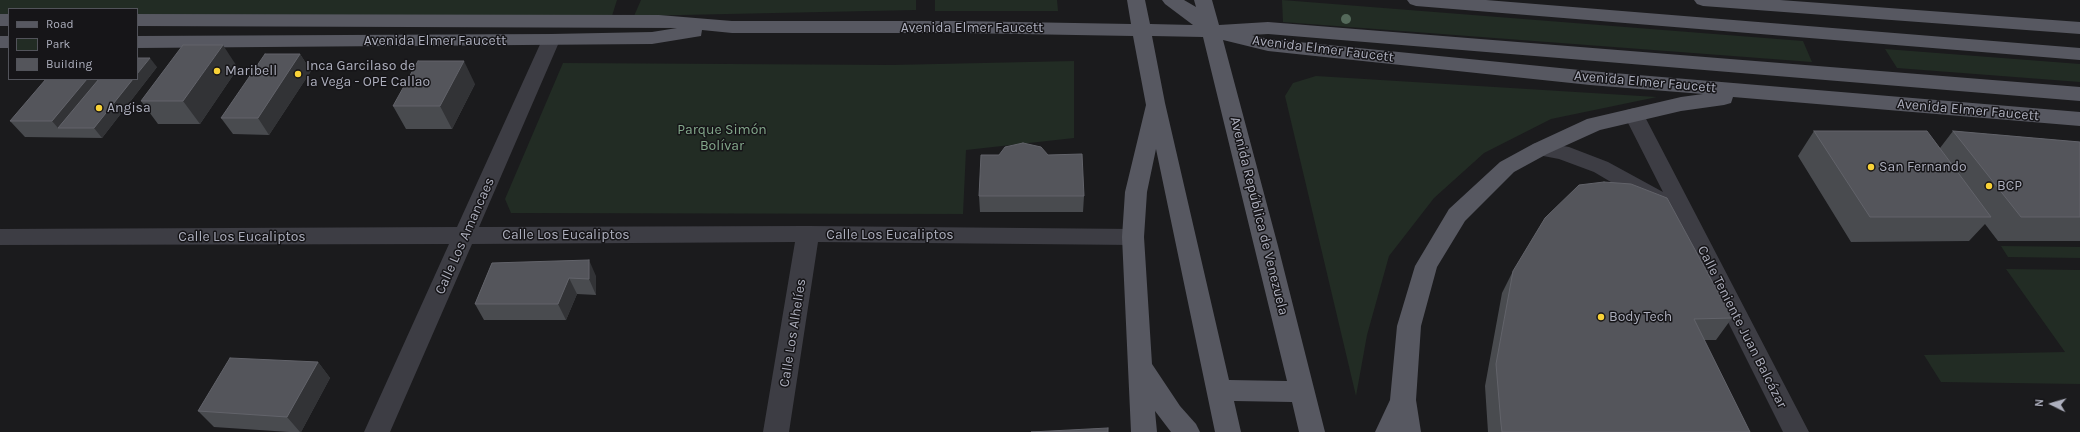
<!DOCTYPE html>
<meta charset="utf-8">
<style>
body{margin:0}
#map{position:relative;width:2080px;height:432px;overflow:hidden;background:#1b1b1d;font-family:Karla,sans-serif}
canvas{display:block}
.legend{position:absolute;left:8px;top:8px;width:130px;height:72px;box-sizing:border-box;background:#161518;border:1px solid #52535a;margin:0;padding:5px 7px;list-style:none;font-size:12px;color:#adafbd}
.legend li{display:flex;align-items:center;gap:8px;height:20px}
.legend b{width:20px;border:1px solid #52535a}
.north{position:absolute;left:2032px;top:384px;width:40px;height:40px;-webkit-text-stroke:3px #161518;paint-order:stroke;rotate:275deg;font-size:11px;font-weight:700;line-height:16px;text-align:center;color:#adafbd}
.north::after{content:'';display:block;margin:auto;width:14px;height:18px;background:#adafbd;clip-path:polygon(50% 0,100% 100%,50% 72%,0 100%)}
</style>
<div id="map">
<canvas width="2080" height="432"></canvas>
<ul class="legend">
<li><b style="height:5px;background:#575861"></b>Road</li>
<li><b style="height:11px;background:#222c24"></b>Park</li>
<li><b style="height:11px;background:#54555b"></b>Building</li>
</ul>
<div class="north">N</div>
</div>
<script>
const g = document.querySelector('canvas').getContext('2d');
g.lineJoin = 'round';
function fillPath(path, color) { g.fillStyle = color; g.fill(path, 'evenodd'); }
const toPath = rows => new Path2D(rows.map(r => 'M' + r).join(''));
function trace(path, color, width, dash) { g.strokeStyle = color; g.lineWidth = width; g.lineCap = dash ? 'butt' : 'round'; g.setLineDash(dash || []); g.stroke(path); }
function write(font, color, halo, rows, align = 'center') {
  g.font = font + ' Karla,sans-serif'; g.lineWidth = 3; g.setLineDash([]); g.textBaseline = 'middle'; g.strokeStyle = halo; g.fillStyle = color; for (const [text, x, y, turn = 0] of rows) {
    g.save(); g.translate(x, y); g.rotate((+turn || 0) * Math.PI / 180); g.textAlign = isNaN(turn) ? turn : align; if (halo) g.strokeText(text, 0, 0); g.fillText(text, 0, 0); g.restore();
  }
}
const green = toPath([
 [0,0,617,0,611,19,137,18,137,9,9,9,9,18,0,18],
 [641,0,916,0,916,10,634,16],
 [935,0,1057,0,1058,11,935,11],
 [1282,0,1803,41,1812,62,1283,22],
 [1885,49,2080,64,2080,82,1897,68],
 [1074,61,1074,138,966,150,963,214,511,213,505,199,563,63,892,65],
 [1316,76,1657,97,1551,119,1484,153,1434,198,1389,256,1367,335,1356,396,1285,96,1293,83],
 [2001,246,2080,247,2080,258,2008,257],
 [2006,269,2080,270,2080,384,1941,382,1924,355,2065,352]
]);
const minor = toPath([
 [551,34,558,36,560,40,479,227,808,226,1133,229,1141,231,1144,237,1141,243,1133,245,818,242,789,432,763,432,795,242,472,244,390,432,364,432,449,244,0,245,0,229,457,227,542,40,544,36,551,34],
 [1634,108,1641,110,1644,115,1809,432,1783,432,1672,210,1666,212,1658,210,1594,172,1559,159,1533,154,1530,149,1533,144,1540,142,1569,147,1608,162,1663,192,1624,115,1627,110,1634,108]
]);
const major = toPath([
 [1127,0,1145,0,1150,24,1193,25,1165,4,1162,0,1184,0,1196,7,1194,0,1212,0,1219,25,1268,22,2080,87,2080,101,1268,34,1252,35,1268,39,1590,71,2080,112,2080,126,1733,97,1731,103,1724,105,1681,111,1600,130,1547,154,1514,172,1465,221,1437,267,1421,326,1416,400,1421,432,1375,432,1390,400,1397,326,1415,266,1449,209,1500,162,1533,144,1587,119,1681,97,1703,94,1590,85,1268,51,1223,40,1278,246,1325,432,1299,432,1292,402,1234,401,1241,432,1215,432,1156,149,1147,192,1144,237,1152,364,1180,406,1196,424,1200,432,1171,432,1155,411,1157,432,1131,432,1122,237,1125,192,1146,105,1133,36,961,33,732,33,702,30,701,36,652,44,137,48,137,36,551,34,652,32,677,28,137,26,137,14,659,15,732,21,961,21,1131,24,1127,0],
 [1152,36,1203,37,1287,381,1229,380,1165,103,1152,36],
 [1407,0,1486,0,2080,48,2080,60,1416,6,1410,4,1407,0],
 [1694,0,1780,0,2080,22,2080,34,1703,6,1697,4,1694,0],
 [0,14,9,14,9,26,0,26,0,14],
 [0,36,9,36,9,48,0,48,0,36]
]);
const trees = [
 [1346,19]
];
const wall = toPath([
 [300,54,311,71,269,135,233,134,221,118],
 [157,67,102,138,25,137,10,121],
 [238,68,200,124,158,124,141,101],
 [475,84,452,129,406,129,393,106],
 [1814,131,1940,148,1953,131,2080,142,2080,241,1998,241,1985,224,1969,241,1851,242,1798,156],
 [979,196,1084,196,1083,212,980,212],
 [492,263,596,276,596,295,577,294,566,320,484,320,475,304],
 [1513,271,1732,318,1716,340,1704,340,1750,432,1488,432,1485,386,1502,293],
 [318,362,330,378,301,432,289,432,214,427,198,411]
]);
const shadedWall = toPath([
 [223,45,238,68,200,124,183,101],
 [300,54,311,71,269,135,258,118],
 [150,58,157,67,102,138,94,128,133,79,137,79,137,74],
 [464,61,475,84,452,129,440,106],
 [87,79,114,79,58,128,52,121],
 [589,260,596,276,596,295,589,279],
 [569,278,577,294,566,320,558,304],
 [318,362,330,378,301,432,300,432,287,417]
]);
const building = toPath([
 [183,45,223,45,183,101,141,101,183,45],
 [265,54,300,54,258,118,221,118,265,54],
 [137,58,150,58,137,74,137,58],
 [418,61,464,61,440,106,393,106,418,61],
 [46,79,87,79,52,121,10,121,46,79],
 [99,79,133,79,94,128,58,128,99,79],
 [1814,131,1927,131,1991,217,1870,217,1814,131],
 [1953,131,2080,142,2080,217,2021,217,1953,131],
 [1023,143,1041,147,1048,155,1082,154,1084,196,979,196,981,155,999,155,1005,147,1023,143],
 [1604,182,1631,184,1667,198,1732,318,1694,319,1750,432,1502,432,1501,424,1496,364,1513,271,1545,218,1579,185,1604,182],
 [589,260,589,279,569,278,558,304,475,304,492,263,589,260],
 [230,358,318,362,287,417,198,411,230,358],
 [1108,428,1108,432,1031,432,1108,428]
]);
const markers = [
 [217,71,4,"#f9d237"],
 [298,74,4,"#f9d237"],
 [99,108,4,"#f9d237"],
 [1871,167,4,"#f9d237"],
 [1989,186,4,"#f9d237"],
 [1601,317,4,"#f9d237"]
];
const streetNames = [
 ["Avenida Elmer Faucett",972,28],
 ["Avenida Elmer Faucett",435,41],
 ["Avenida Elmer Faucett",1323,49,7],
 ["Avenida Elmer Faucett",1645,82,5],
 ["Avenida Elmer Faucett",1968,110,5],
 ["Avenida República de Venezuela",1259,216,76],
 ["Calle Los Eucaliptos",566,235],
 ["Calle Los Eucaliptos",890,235],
 ["Calle Los Amancaes",465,236,-66],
 ["Calle Los Eucaliptos",242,237],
 ["Calle Teniente Juan Balcázar",1742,327,63],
 ["Calle Los Alhelíes",793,333,-81]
];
const poiNames = [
 ["Inca Garcilaso de",306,66],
 ["la Vega - OPE Callao",306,82],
 ["Maribell",225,71],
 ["Angisa",107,108],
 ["San Fernando",1879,167],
 ["BCP",1997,186],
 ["Body Tech",1609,317]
];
const parkNames = [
 ["Parque Simón",722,130],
 ["Bolívar",722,146]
];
fillPath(green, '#222c24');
fillPath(minor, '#3d3d44');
fillPath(major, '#575861');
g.fillStyle = '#54695a';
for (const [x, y] of trees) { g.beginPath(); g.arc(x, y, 5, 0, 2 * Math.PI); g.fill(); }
fillPath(wall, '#494b4f');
fillPath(shadedWall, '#323336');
fillPath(building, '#54555b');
trace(building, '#62636a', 1);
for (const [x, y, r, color] of markers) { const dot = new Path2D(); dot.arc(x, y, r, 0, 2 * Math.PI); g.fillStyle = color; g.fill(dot); trace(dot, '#161518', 1.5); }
write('14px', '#adafbd', '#161518', streetNames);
write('14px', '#adafbd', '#161518', poiNames, 'left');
write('14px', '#83a88b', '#161518', parkNames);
</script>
